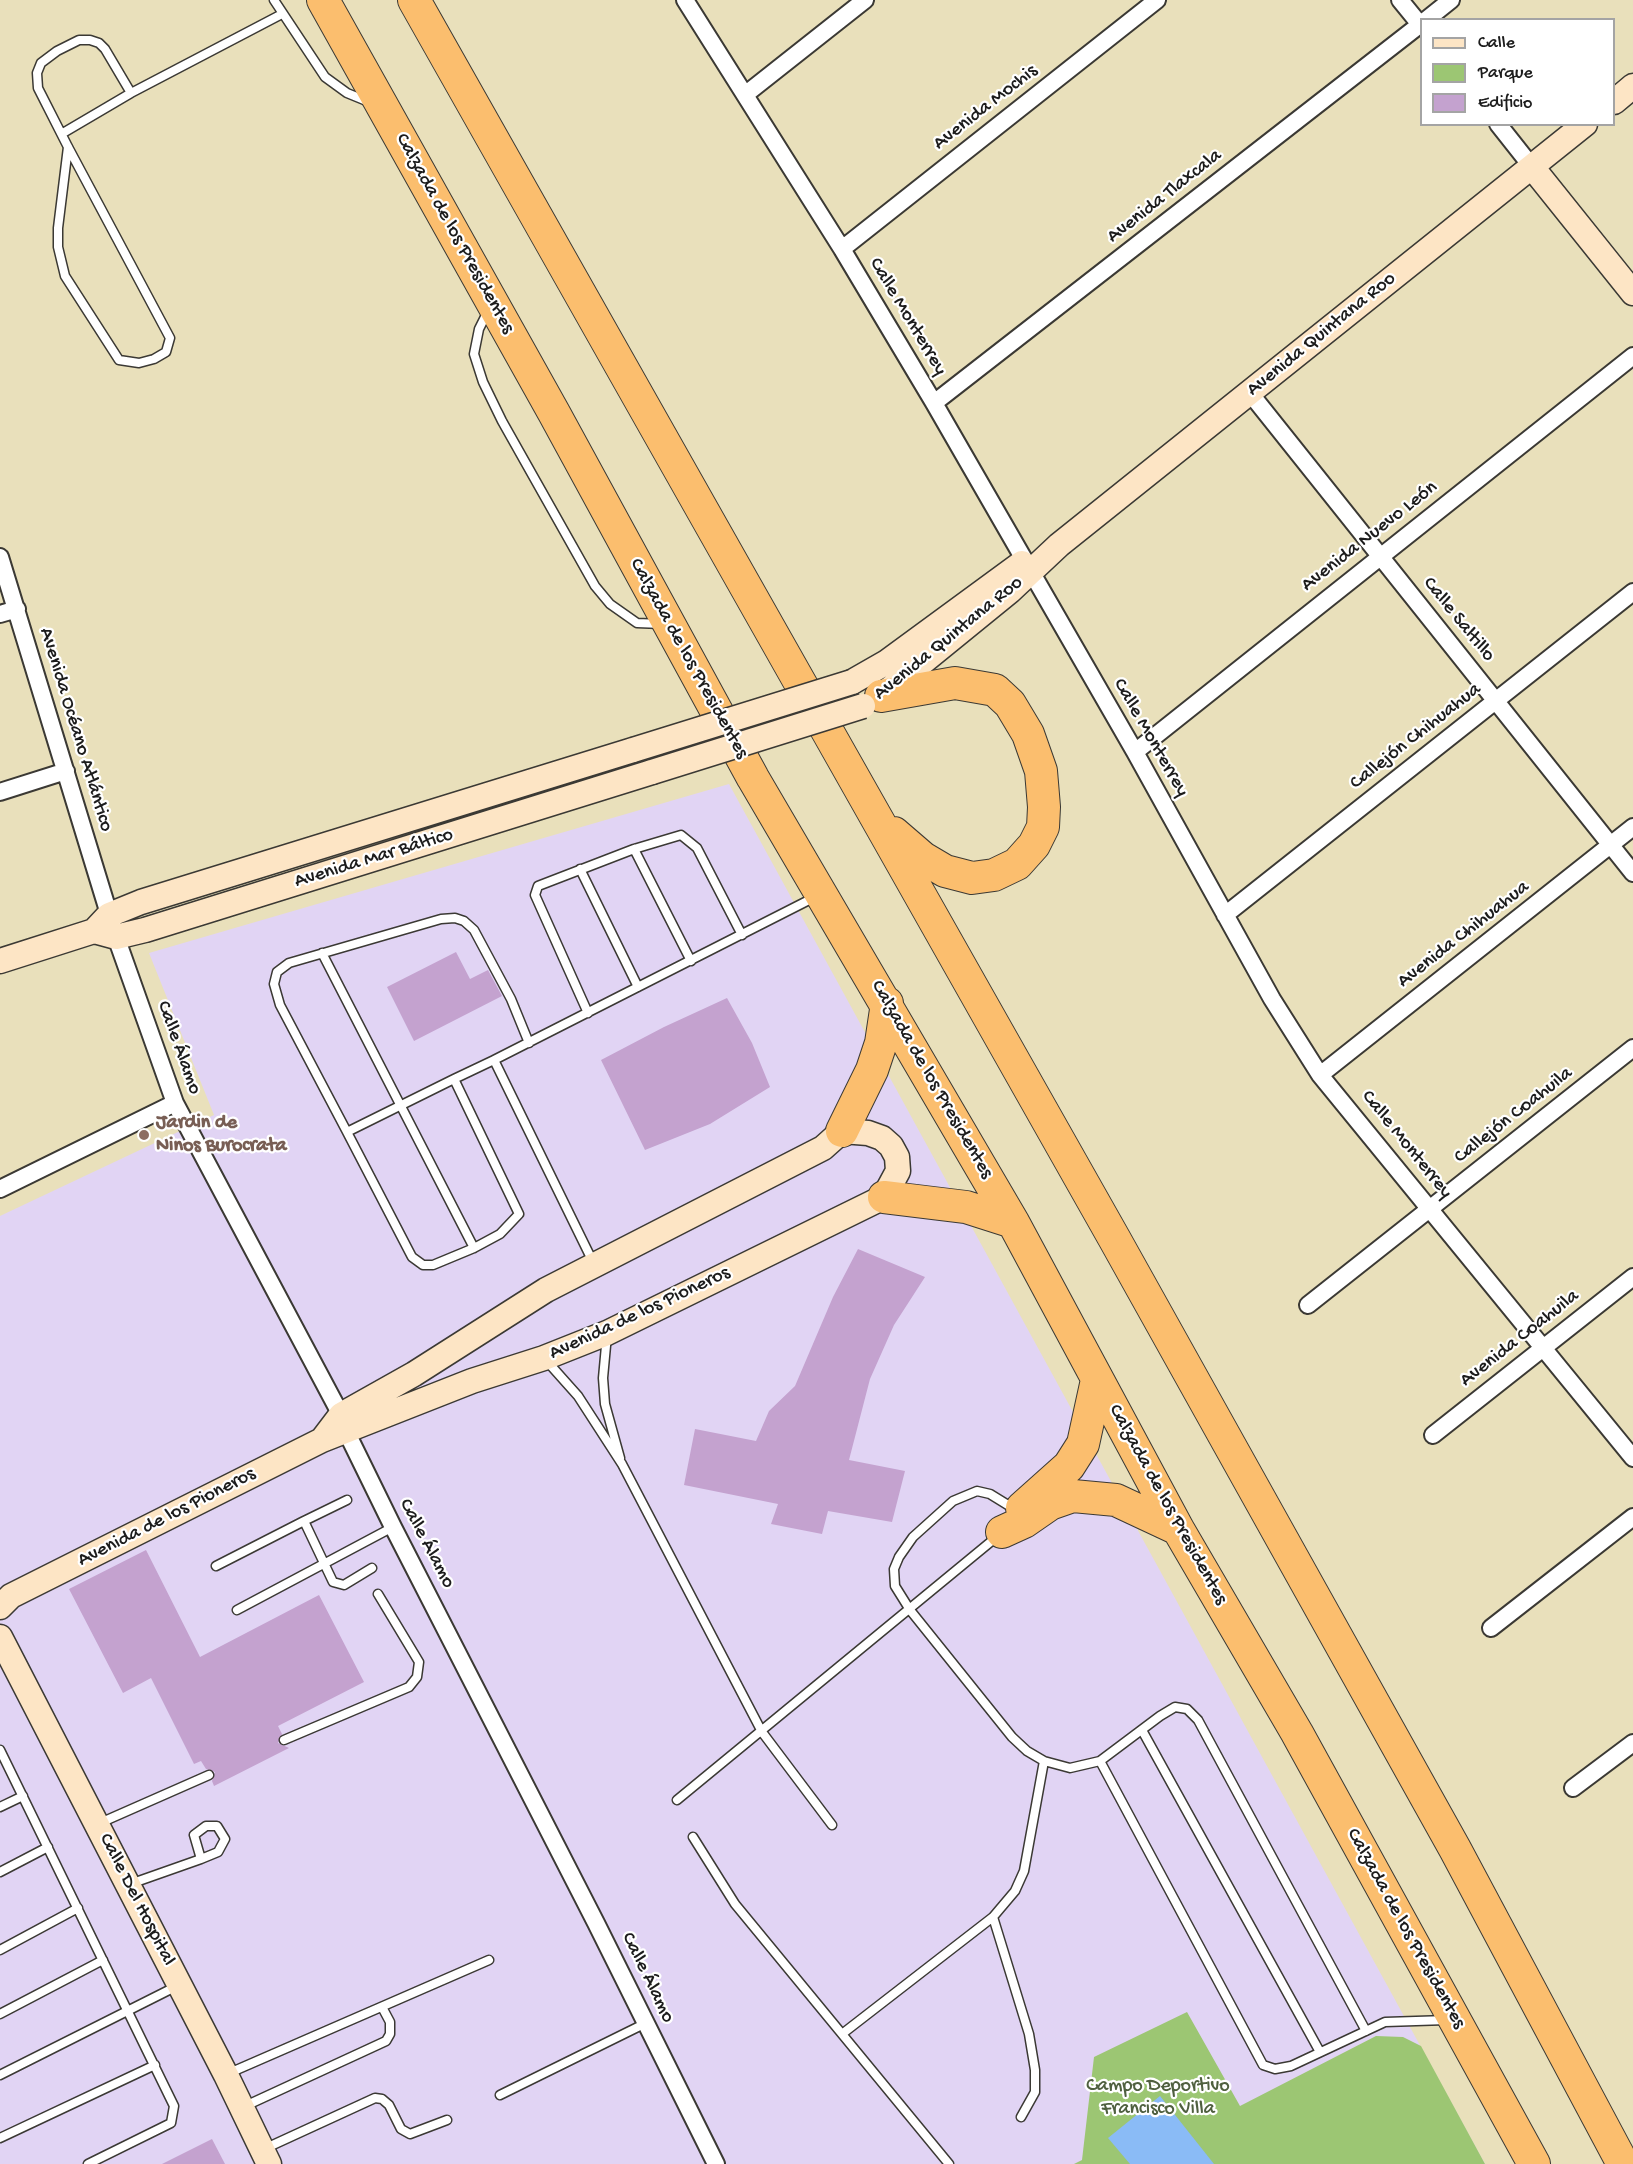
<!DOCTYPE html>
<meta charset="utf-8">
<style>
body{margin:0}
#map{position:relative;width:1633px;height:2164px;overflow:hidden;background:#e9e0bb;font-family:"Gochi Hand",sans-serif}
canvas{display:block}
.legend{position:absolute;left:1420px;top:18px;width:195px;height:108px;box-sizing:border-box;background:#fff;border:2px solid #a4a4a4;margin:0;padding:8px 10px;list-style:none;font-size:18px;color:#1c1c1c}
.legend li{display:flex;align-items:center;gap:12px;height:30px}
.legend b{width:30px;border:2px solid #a4a4a4}
</style>
<div id="map">
<canvas width="1633" height="2164"></canvas>
<ul class="legend">
<li><b style="height:8px;background:#fde5c5"></b>Calle</li>
<li><b style="height:16px;background:#9cc673"></b>Parque</li>
<li><b style="height:16px;background:#c4a2cf"></b>Edificio</li>
</ul>
</div>
<script>
const g = document.querySelector('canvas').getContext('2d');
g.lineJoin = 'round';
function fillPath(path, color) { g.fillStyle = color; g.fill(path, 'evenodd'); }
const toPath = rows => new Path2D(rows.map(r => 'M' + r).join(''));
function trace(path, color, width, dash) { g.strokeStyle = color; g.lineWidth = width; g.lineCap = dash ? 'butt' : 'round'; g.setLineDash(dash || []); g.stroke(path); }
function write(font, color, halo, rows, align = 'center') {
  g.font = font + ' "Gochi Hand",sans-serif'; g.lineWidth = 4.5; g.setLineDash([]); g.textBaseline = 'middle'; g.strokeStyle = halo; g.fillStyle = color; for (const [text, x, y, turn = 0] of rows) {
    g.save(); g.translate(x, y); g.rotate((+turn || 0) * Math.PI / 180); g.textAlign = isNaN(turn) ? turn : align; if (halo) g.strokeText(text, 0, 0); g.fillText(text, 0, 0); g.restore();
  }
}
const built = toPath([
 [729,784,1485,2164,0,2164,0,1216,214,1115,149,953]
]);
const green = toPath([
 [1187,2012,1240,2106,1376,2036,1403,2037,1421,2046,1485,2164,1074,2164,1082,2160,1094,2057]
]);
const water = toPath([
 [1160,2096,1214,2164,1130,2164,1108,2138]
]);
const building = toPath([
 [456,952,470,979,488,970,502,996,414,1041,387,987],
 [727,998,752,1043,770,1087,710,1124,645,1150,601,1060,664,1027],
 [858,1249,925,1277,894,1325,870,1379,849,1460,905,1471,892,1522,828,1511,822,1534,771,1524,778,1504,684,1485,695,1429,756,1441,769,1411,795,1386,833,1297],
 [146,1550,200,1657,319,1595,364,1682,278,1726,282,1734,278,1743,289,1748,214,1786,212,1781,215,1772,206,1769,201,1761,194,1764,151,1678,123,1693,69,1589],
 [212,2139,225,2164,162,2164]
]);
const lane = toPath([
 [274,0,325,77,347,93,369,102],
 [63,133,131,93,282,14],
 [68,147,58,228,58,247,65,276,119,360,139,363,154,359,166,352,170,338,68,147,38,88,37,73,41,63,57,51,79,40,90,40,99,43,105,49,131,93],
 [488,311,479,329,474,354,483,382,502,421,595,586,610,604,637,623,662,624],
 [634,849,691,961],
 [580,869,638,987],
 [322,953,474,1248],
 [588,1013,535,895,538,886,634,849,681,835,697,848,742,935],
 [454,1079,519,1214,500,1234,474,1248,433,1265,423,1265,412,1257,347,1132,454,1079,494,1060],
 [347,1132,280,1005,274,984,277,972,289,963,441,919,455,918,464,921,474,930,511,999,529,1043],
 [594,1264,494,1060,815,897],
 [607,1335,603,1378,605,1404,620,1458],
 [545,1359,578,1396,622,1464,762,1732,832,1825],
 [1016,1510,990,1494,977,1491,953,1501,913,1537,899,1557,894,1569,895,1586,910,1610,1012,1737,1027,1751,1044,1761,1070,1768,1100,1761,1160,1716,1175,1707,1187,1709,1198,1720,1366,2031],
 [304,1521,347,1500],
 [216,1566,304,1521,333,1582,344,1585,372,1568],
 [237,1610,393,1527],
 [1143,1732,1320,2052],
 [284,1740,409,1687,417,1677,419,1662,378,1594],
 [0,1750,174,2106,171,2123,88,2164],
 [1100,1761,1263,2065,1275,2069,1291,2066,1385,2022,1447,2020],
 [677,1800,999,1535],
 [0,1807,23,1796],
 [100,1823,209,1775],
 [693,1837,735,1904,949,2164],
 [0,1872,48,1847],
 [130,1884,201,1859,218,1852,225,1839,217,1826,206,1826,194,1835,201,1859],
 [0,1950,78,1908],
 [0,2014,103,1960],
 [842,2034,993,1917],
 [227,2074,489,1960],
 [0,2075,179,1985],
 [500,2095,646,2023],
 [243,2107,386,2041,390,2034,390,2022,382,2007],
 [1021,2117,1035,2092,1035,2070,1029,2034,993,1917,1015,1891,1024,1871,1044,1761],
 [0,2138,155,2065],
 [264,2149,375,2098,382,2099,389,2105,401,2129,410,2134,447,2120]
]);
const street = toPath([
 [685,0,842,249,934,403,1135,752,1272,999,1320,1075,1633,1458],
 [1400,0,1422,27],
 [1426,20,1451,0],
 [746,94,865,0],
 [1498,124,1532,167],
 [842,249,1157,0],
 [1250,393,1633,873],
 [934,403,1422,23],
 [0,557,116,937,175,1103,341,1415,346,1431,393,1527,596,1923,716,2164],
 [0,614,17,609],
 [1135,752,1633,356],
 [0,792,66,771],
 [1225,915,1633,592],
 [1320,1075,1633,827],
 [0,1189,175,1103],
 [1308,1305,1633,1048],
 [1433,1435,1633,1277],
 [1491,1628,1633,1517],
 [1573,1788,1633,1743]
]);
const secondary = toPath([
 [1614,102,1633,86],
 [1532,167,1633,293],
 [852,682,887,662,1022,563],
 [881,696,1010,591,1059,545,1585,124],
 [94,931,116,937,145,930,652,772],
 [0,961,94,931,109,915,141,902,633,750],
 [0,1607,11,1596,322,1440,472,1381,544,1358,607,1333,884,1197,898,1171,897,1157,891,1146,882,1138,868,1133,842,1131,823,1148,546,1290,414,1374,341,1415,322,1440],
 [0,1637,226,2075,269,2164]
]);
const highway = toPath([
 [323,0,554,413,753,778,1013,1222,1178,1529,1297,1733,1534,2164],
 [414,0,1114,1238,1455,1849,1623,2164],
 [881,696,955,683,995,690,1010,704,1028,734,1041,771,1044,807,1043,827,1034,845,1017,864,994,875,972,878,945,871,923,858,894,833],
 [842,1131,872,1070,881,1043,887,1003],
 [884,1197,966,1207,1013,1222],
 [1022,1508,1069,1466,1083,1444,1097,1380],
 [1002,1532,1024,1522,1050,1504,1073,1496,1116,1500,1178,1529]
]);
const secondaryBridge = toPath([
 [633,750,852,682],
 [652,772,863,706]
]);
const markers = [
 [144,1135,6,"#8d6e63"]
];
const streetNames = [
 ["Avenida Mochis",986,108,-38],
 ["Avenida Tlaxcala",1165,197,-38],
 ["Calzada de los Presidentes",454,234,61],
 ["Calle Monterrey",907,317,59],
 ["Avenida Quintana Roo",1322,335,-39],
 ["Avenida Nuevo León",1370,537,-38],
 ["Calle Saltillo",1458,620,51],
 ["Avenida Quintana Roo",949,639,-39],
 ["Calzada de los Presidentes",688,659,61],
 ["Avenida Océano Atlántico",75,730,73],
 ["Callejón Chihuahua",1416,737,-38],
 ["Calle Monterrey",1150,738,60],
 ["Avenida Mar Báltico",374,859,-17],
 ["Avenida Chihuahua",1464,935,-38],
 ["Calle Álamo",178,1048,70],
 ["Calzada de los Presidentes",931,1080,60],
 ["Callejón Coahuila",1514,1116,-38],
 ["Calle Monterrey",1406,1145,51],
 ["Avenida de los Pioneros",640,1314,-25],
 ["Avenida Coahuila",1520,1339,-38],
 ["Calzada de los Presidentes",1167,1505,61],
 ["Avenida de los Pioneros",167,1518,-27],
 ["Calle Álamo",426,1544,62],
 ["Calle Del Hospital",136,1900,63],
 ["Calzada de los Presidentes",1405,1929,61],
 ["Calle Álamo",647,1978,64]
];
const educationNames = [
 ["Jardin de",156,1124],
 ["Ninos Burocrata",156,1147]
];
const parkNames = [
 ["Campo Deportivo",1158,2087],
 ["Francisco Villa",1158,2110]
];
fillPath(built, '#e1d4f4');
fillPath(green, '#9cc673');
fillPath(water, '#8abbf6');
fillPath(building, '#c4a2cf');
trace(lane, '#3b3934', 11);
trace(street, '#3b3934', 20);
trace(secondary, '#3b3934', 27);
trace(highway, '#3b3934', 34);
trace(lane, '#fff', 8);
trace(street, '#fff', 16);
trace(secondary, '#fde5c5', 24);
trace(highway, '#fbbe6e', 32);
trace(secondaryBridge, '#3b3934', 27, []);
trace(secondaryBridge, '#fde5c5', 24);
for (const [x, y, r, color] of markers) { const dot = new Path2D(); dot.arc(x, y, r, 0, 2 * Math.PI); g.fillStyle = color; g.fill(dot); trace(dot, '#fff', 2); }
write('20px', '#1c1c1c', '#fff', streetNames);
write('bold 20px', '#785e54', '#fff', educationNames, 'left');
write('20px', '#4f603f', '#fff', parkNames);
</script>
